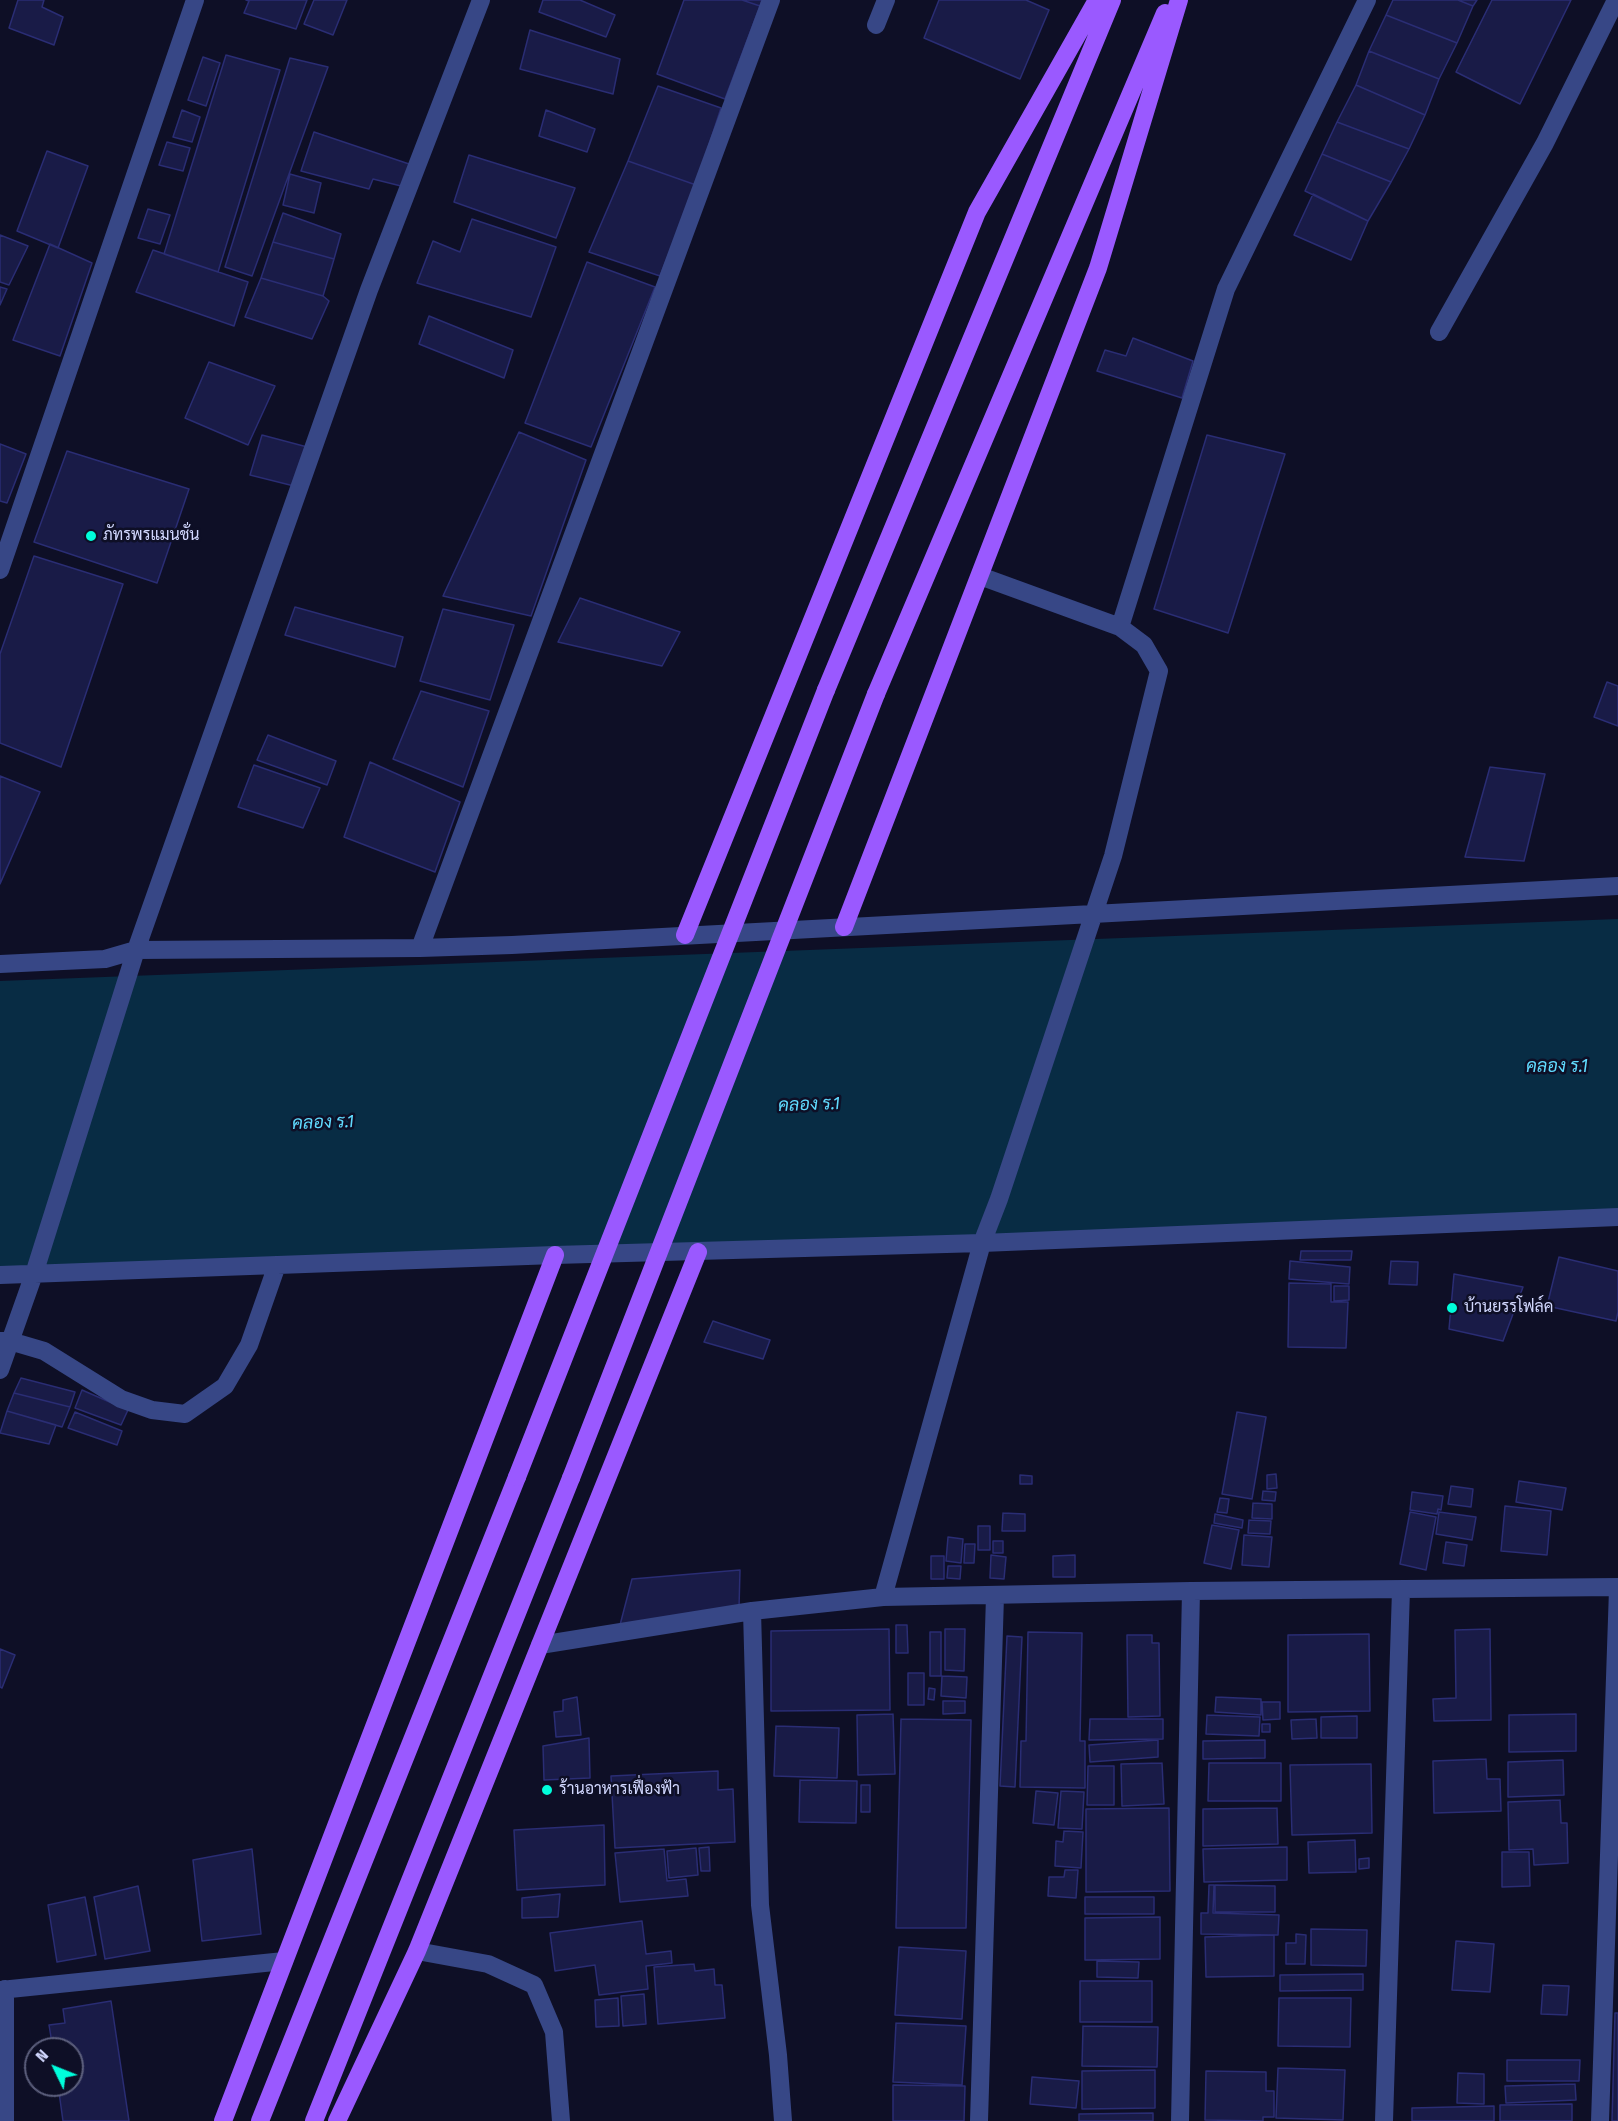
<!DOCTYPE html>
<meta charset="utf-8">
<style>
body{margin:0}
#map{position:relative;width:1618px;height:2121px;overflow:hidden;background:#0e0f26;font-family:"Fira Sans Condensed",sans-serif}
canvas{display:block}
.north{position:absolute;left:24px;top:2037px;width:60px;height:60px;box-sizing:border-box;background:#0e0f26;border:2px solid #5c5f7d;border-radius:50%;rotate:313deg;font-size:16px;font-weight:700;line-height:24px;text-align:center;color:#d2d8ff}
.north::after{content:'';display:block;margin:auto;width:21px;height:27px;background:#00fddb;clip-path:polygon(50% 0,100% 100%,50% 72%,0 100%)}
</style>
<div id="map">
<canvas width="1618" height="2121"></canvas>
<div class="north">N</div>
</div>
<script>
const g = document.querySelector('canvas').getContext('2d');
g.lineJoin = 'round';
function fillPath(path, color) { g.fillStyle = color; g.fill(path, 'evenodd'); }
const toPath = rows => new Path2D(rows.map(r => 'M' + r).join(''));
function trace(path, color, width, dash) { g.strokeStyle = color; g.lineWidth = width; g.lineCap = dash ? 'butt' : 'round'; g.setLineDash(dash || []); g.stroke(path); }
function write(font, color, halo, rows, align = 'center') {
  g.font = font + ' "Fira Sans Condensed",Sarabun,sans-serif'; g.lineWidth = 5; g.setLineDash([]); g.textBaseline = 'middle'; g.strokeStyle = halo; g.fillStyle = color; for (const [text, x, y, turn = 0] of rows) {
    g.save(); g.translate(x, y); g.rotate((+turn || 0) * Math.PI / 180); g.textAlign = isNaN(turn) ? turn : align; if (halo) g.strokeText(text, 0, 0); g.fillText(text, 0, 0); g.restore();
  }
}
const water = toPath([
 [1618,919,1618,1213,0,1271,0,981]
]);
const building = toPath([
 [18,0,44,0,42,7,63,17,54,45,9,28,18,0],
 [246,0,307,0,296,29,244,13,249,1,246,0],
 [314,0,347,0,333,35,304,24,314,0],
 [543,0,580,0,615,15,606,37,539,12,543,0],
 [684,0,742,0,760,6,725,99,657,74,684,0],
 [742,0,762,0,760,6,742,0],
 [939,0,1026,0,1049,10,1020,79,924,38,939,0],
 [1393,0,1458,0,1473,6,1457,43,1386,15,1393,0],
 [1458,0,1477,0,1473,6,1458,0],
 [1492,0,1571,0,1520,104,1456,72,1492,0],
 [1386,15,1457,43,1439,79,1369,51,1386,15],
 [530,30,620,59,613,94,520,69,530,30],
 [1369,51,1439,79,1425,115,1356,85,1369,51],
 [226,55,280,70,218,272,164,254,226,55],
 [203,57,220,63,206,106,188,100,203,57],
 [290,58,328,67,252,276,225,267,290,58],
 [1356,85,1425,115,1409,149,1337,122,1356,85],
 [658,86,721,108,696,185,628,161,658,86],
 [182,110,200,117,192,142,173,137,182,110],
 [546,110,595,129,587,152,539,136,546,110],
 [1337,122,1409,149,1391,182,1322,154,1337,122],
 [314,132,418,167,409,188,373,179,369,189,301,171,314,132],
 [167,142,190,148,183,171,159,165,167,142],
 [47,151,88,166,58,248,17,231,47,151],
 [1322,154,1391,182,1368,221,1305,191,1322,154],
 [469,155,575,188,556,238,454,202,469,155],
 [628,161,696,185,660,276,589,252,628,161],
 [290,174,321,183,314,213,283,205,290,174],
 [1313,194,1368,221,1351,260,1294,235,1313,194],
 [148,209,170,215,160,244,138,238,148,209],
 [283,213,341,234,334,259,273,242,283,213],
 [472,219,556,247,531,317,417,283,433,241,460,252,472,219],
 [0,235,28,246,9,285,0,282,0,235],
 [273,242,334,259,323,296,261,278,273,242],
 [50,244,92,263,60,356,13,340,50,244],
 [153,250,248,282,234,326,136,292,153,250],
 [587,262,655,287,591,447,525,423,587,262],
 [261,278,323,296,329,301,312,339,245,317,261,278],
 [0,287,7,289,0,305,0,287],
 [429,316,513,350,504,378,419,344,429,316],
 [1133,338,1193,361,1182,398,1097,371,1105,350,1126,356,1133,338],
 [209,362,275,386,248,445,185,418,209,362],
 [519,432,586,460,531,616,443,596,519,432],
 [262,435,311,448,298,487,250,475,262,435],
 [1207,435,1285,454,1228,633,1154,609,1207,435],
 [0,444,26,454,7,503,0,501,0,444],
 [67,451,189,489,157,583,34,542,67,451],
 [34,556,123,584,61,767,0,743,0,654,34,556],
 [580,598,680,632,662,666,558,642,580,598],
 [295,607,403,637,395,667,285,635,295,607],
 [443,609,514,625,490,700,420,681,443,609],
 [1607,682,1618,686,1618,726,1594,717,1607,682],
 [421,691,489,711,463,787,393,759,421,691],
 [268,735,336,761,327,785,257,760,268,735],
 [370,762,460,802,435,872,344,837,370,762],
 [254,765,320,788,303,828,238,807,254,765],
 [1490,767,1545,774,1524,861,1465,857,1490,767],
 [0,776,40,792,0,884,0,776],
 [1301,1251,1352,1251,1351,1260,1300,1260,1301,1251],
 [1559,1257,1618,1271,1618,1312,1616,1321,1547,1306,1559,1257],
 [1290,1261,1350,1267,1349,1284,1289,1279,1290,1261],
 [1391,1261,1418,1262,1417,1285,1389,1284,1391,1261],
 [1454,1274,1523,1287,1503,1341,1449,1329,1454,1274],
 [1289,1283,1331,1284,1331,1302,1348,1302,1346,1348,1288,1347,1289,1283],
 [1334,1286,1349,1286,1349,1300,1334,1301,1334,1286],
 [713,1321,770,1340,763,1359,704,1342,713,1321],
 [21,1378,75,1392,70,1407,14,1393,21,1378],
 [82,1390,128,1410,121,1425,75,1408,82,1390],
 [14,1393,70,1407,62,1427,7,1411,14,1393],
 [7,1411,56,1425,49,1444,0,1433,7,1411],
 [75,1412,122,1431,117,1445,68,1428,75,1412],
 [1237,1412,1266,1417,1252,1499,1222,1494,1237,1412],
 [1276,1474,1277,1488,1267,1489,1267,1475,1276,1474],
 [1020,1475,1032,1476,1032,1484,1020,1484,1020,1475],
 [1519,1481,1566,1488,1562,1510,1516,1502,1519,1481],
 [1451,1486,1473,1489,1471,1507,1448,1504,1451,1486],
 [1263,1491,1276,1492,1275,1501,1262,1500,1263,1491],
 [1412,1492,1443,1496,1441,1510,1438,1509,1437,1514,1410,1510,1412,1492],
 [1220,1498,1229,1499,1227,1513,1217,1512,1220,1498],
 [1253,1503,1272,1504,1272,1519,1252,1518,1253,1503],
 [1505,1506,1551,1511,1547,1555,1501,1551,1505,1506],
 [1410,1512,1436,1517,1426,1570,1400,1564,1410,1512],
 [1439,1512,1476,1517,1472,1540,1436,1534,1439,1512],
 [1003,1513,1025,1514,1025,1531,1002,1531,1003,1513],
 [1215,1514,1243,1520,1242,1528,1214,1523,1215,1514],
 [1249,1520,1271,1521,1270,1534,1248,1533,1249,1520],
 [1212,1525,1239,1530,1231,1569,1204,1563,1212,1525],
 [978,1526,990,1526,990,1550,978,1550,978,1526],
 [1244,1535,1272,1537,1269,1567,1242,1565,1244,1535],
 [948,1537,963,1539,961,1563,946,1561,948,1537],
 [993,1541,1003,1541,1003,1553,993,1553,993,1541],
 [1446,1542,1467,1545,1464,1566,1443,1563,1446,1542],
 [965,1544,975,1544,974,1563,964,1563,965,1544],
 [991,1555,1006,1557,1004,1579,990,1578,991,1555],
 [1075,1555,1075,1577,1053,1577,1053,1556,1075,1555],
 [931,1556,944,1556,944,1579,931,1579,931,1556],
 [948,1566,961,1566,960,1579,947,1578,948,1566],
 [740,1570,739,1608,620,1625,632,1579,740,1570],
 [896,1625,907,1625,908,1653,896,1653,896,1625],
 [889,1629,890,1710,771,1711,771,1631,889,1629],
 [945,1629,965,1629,964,1671,945,1670,945,1629],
 [1490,1629,1491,1720,1434,1721,1433,1699,1456,1698,1455,1630,1490,1629],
 [930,1632,941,1632,941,1676,930,1676,930,1632],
 [1028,1632,1082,1633,1080,1741,1085,1741,1085,1788,1020,1787,1021,1741,1026,1741,1028,1632],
 [1369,1634,1370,1711,1288,1712,1288,1635,1369,1634],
 [1127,1635,1152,1635,1152,1643,1159,1643,1160,1716,1128,1717,1127,1635],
 [1007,1636,1022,1637,1015,1787,1000,1786,1007,1636],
 [0,1649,15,1655,2,1688,0,1687,0,1649],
 [908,1673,924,1673,924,1705,908,1705,908,1673],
 [942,1676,967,1677,966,1698,941,1696,942,1676],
 [929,1688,935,1689,934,1700,928,1699,929,1688],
 [577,1697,581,1735,556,1737,554,1712,563,1711,563,1700,577,1697],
 [1216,1697,1261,1699,1261,1715,1215,1712,1216,1697],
 [943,1701,965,1701,965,1713,943,1714,943,1701],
 [1262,1702,1280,1702,1280,1719,1263,1720,1262,1702],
 [893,1714,895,1774,858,1775,857,1715,893,1714],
 [1576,1714,1576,1751,1509,1752,1509,1715,1576,1714],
 [1207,1715,1260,1717,1259,1736,1206,1734,1207,1715],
 [1357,1716,1357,1738,1321,1738,1321,1717,1357,1716],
 [901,1719,971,1720,966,1928,896,1928,901,1719],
 [1090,1719,1163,1719,1163,1739,1089,1740,1090,1719],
 [1316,1719,1317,1738,1292,1739,1291,1720,1316,1719],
 [1262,1724,1270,1724,1270,1732,1262,1732,1262,1724],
 [776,1726,839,1728,837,1778,774,1776,776,1726],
 [589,1738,590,1778,544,1780,543,1746,589,1738],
 [1158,1740,1158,1757,1090,1762,1089,1745,1158,1740],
 [1265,1740,1265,1758,1203,1759,1203,1741,1265,1740],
 [1486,1759,1487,1779,1500,1779,1501,1811,1434,1813,1433,1761,1486,1759],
 [1563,1760,1564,1795,1508,1797,1508,1762,1563,1760],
 [1162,1763,1164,1804,1122,1806,1121,1764,1162,1763],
 [1209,1763,1281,1763,1281,1801,1208,1801,1209,1763],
 [1371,1764,1372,1833,1292,1835,1290,1765,1371,1764],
 [1088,1766,1114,1766,1114,1805,1087,1805,1088,1766],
 [718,1771,718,1790,733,1789,735,1842,615,1848,611,1776,718,1771],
 [800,1780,857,1781,856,1823,799,1822,800,1780],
 [861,1785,870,1785,870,1812,861,1812,861,1785],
 [1036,1791,1058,1793,1054,1825,1033,1823,1036,1791],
 [1061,1791,1084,1792,1082,1829,1058,1828,1061,1791],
 [1560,1800,1561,1823,1567,1823,1568,1863,1534,1865,1533,1849,1509,1850,1508,1802,1560,1800],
 [1169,1808,1170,1891,1086,1892,1086,1809,1169,1808],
 [1277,1808,1278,1844,1203,1846,1203,1809,1277,1808],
 [604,1825,605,1885,517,1890,514,1830,604,1825],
 [1064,1831,1083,1832,1081,1868,1055,1866,1056,1841,1063,1842,1064,1831],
 [1355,1840,1356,1872,1309,1873,1308,1842,1355,1840],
 [709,1847,710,1871,701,1871,699,1848,709,1847],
 [1287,1847,1287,1880,1204,1882,1203,1849,1287,1847],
 [696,1848,698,1875,669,1878,667,1851,696,1848],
 [252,1849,261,1934,202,1941,193,1860,252,1849],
 [664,1849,667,1881,686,1879,688,1896,620,1902,615,1853,664,1849],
 [1502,1852,1529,1852,1530,1886,1502,1887,1502,1852],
 [1369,1858,1369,1868,1359,1869,1359,1859,1369,1858],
 [1065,1870,1078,1870,1076,1898,1048,1896,1049,1877,1064,1877,1065,1870],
 [1209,1885,1214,1885,1213,1913,1279,1915,1278,1935,1201,1934,1201,1913,1208,1913,1209,1885],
 [1215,1885,1275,1886,1275,1912,1215,1912,1215,1885],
 [138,1886,150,1951,105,1959,94,1897,138,1886],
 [560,1894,558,1917,522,1918,522,1898,560,1894],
 [85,1897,96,1955,57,1962,48,1905,85,1897],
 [1085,1897,1154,1897,1154,1914,1085,1914,1085,1897],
 [1160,1917,1160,1959,1085,1960,1085,1918,1160,1917],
 [642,1921,646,1954,671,1951,672,1963,646,1966,648,1989,599,1995,595,1965,555,1971,550,1933,642,1921],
 [1311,1929,1367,1930,1366,1966,1311,1965,1311,1929],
 [1296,1934,1306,1935,1305,1964,1286,1964,1286,1943,1296,1943,1296,1934],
 [1274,1935,1274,1976,1206,1977,1205,1937,1274,1935],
 [1456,1941,1494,1944,1490,1992,1452,1990,1456,1941],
 [899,1947,966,1951,962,2019,895,2015,899,1947],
 [1097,1961,1139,1962,1138,1978,1097,1977,1097,1961],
 [694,1964,695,1971,714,1969,715,1985,722,1985,725,2018,658,2024,654,1967,694,1964],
 [1363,1974,1363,1990,1280,1991,1280,1975,1363,1974],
 [1080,1981,1152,1981,1152,2022,1080,2022,1080,1981],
 [1543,1985,1569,1986,1567,2015,1541,2014,1543,1985],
 [644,1994,646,2024,623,2026,621,1996,644,1994],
 [618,1998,619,2026,596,2027,595,2000,618,1998],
 [1279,1998,1351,1998,1350,2047,1278,2046,1279,1998],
 [111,2001,129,2121,63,2121,58,2085,72,2085,72,2049,53,2049,49,2025,65,2023,63,2009,111,2001],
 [1615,2013,1618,2013,1618,2121,1612,2121,1615,2013],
 [896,2023,966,2026,962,2085,893,2082,896,2023],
 [1083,2026,1158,2027,1157,2067,1082,2066,1083,2026],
 [1507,2060,1580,2060,1579,2081,1507,2081,1507,2060],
 [1278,2068,1345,2070,1343,2120,1276,2118,1278,2068],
 [1155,2070,1155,2108,1082,2109,1082,2071,1155,2070],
 [1206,2071,1266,2072,1266,2091,1274,2091,1274,2117,1263,2117,1263,2121,1205,2120,1206,2071],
 [1458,2073,1484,2074,1484,2104,1457,2103,1458,2073],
 [1032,2077,1079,2081,1076,2108,1030,2104,1032,2077],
 [1575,2084,1576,2100,1506,2103,1505,2086,1575,2084],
 [893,2085,965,2086,964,2121,893,2121,893,2085],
 [1572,2104,1572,2121,1500,2121,1500,2105,1572,2104],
 [1494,2106,1494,2121,1412,2121,1412,2108,1494,2106],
 [1153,2113,1153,2121,1079,2121,1079,2114,1153,2113]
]);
const minor = toPath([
 [876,25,886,0],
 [1439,332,1545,143,1616,0],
 [0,570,195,0],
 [1120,627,1226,289,1367,0],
 [420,948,771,0],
 [0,964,105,959,136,950,420,948,512,945,1618,886],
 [0,1275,555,1255,982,1243,1618,1217],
 [0,1341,10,1341,44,1351,121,1399,152,1410,185,1414,225,1386,249,1345,277,1265],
 [0,1370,34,1274,136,950,369,290,481,0],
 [883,1597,982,1243,999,1199,1113,856,1159,671,1144,645,1120,627,980,576],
 [752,1611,760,1905,778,2055,783,2121],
 [540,1645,752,1611,883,1597,1191,1591,1618,1587],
 [417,1951,488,1964,534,1985,554,2032,561,2121],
 [5,1989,5,2121],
 [0,1990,284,1961],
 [979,2121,995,1596],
 [1180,2121,1191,1591],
 [1384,2121,1401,1590],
 [1600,2121,1618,1589]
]);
const major = toPath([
 [826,690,1112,0],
 [876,694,1165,13],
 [844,927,1098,268,1179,0],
 [685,935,977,212,1097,0],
 [223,2121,555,1255],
 [260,2121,517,1477],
 [314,2121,571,1478],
 [337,2121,417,1951,698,1252]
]);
const majorBridge = toPath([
 [517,1477,826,690],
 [571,1478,876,694]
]);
const markers = [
 [91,536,6,"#00fddb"],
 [1452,1308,6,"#00fddb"],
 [547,1790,6,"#00fddb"]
];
const poiNames = [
 ["ภัทรพรแมนชั่น",103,536],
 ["บ้านยรรโฟล์ค",1464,1308],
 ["ร้านอาหารเฟื่องฟ้า",559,1790]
];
const waterNames = [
 ["คลอง ร.1",1557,1067],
 ["คลอง ร.1",809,1105,-2],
 ["คลอง ร.1",323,1123,-2]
];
fillPath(water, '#082c44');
fillPath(building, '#191b47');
trace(building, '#2a2d74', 1.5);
trace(minor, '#374786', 18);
trace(major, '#9a59ff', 18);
trace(majorBridge, '#9a59ff', 18);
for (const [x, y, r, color] of markers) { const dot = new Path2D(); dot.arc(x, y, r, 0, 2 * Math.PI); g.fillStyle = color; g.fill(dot); trace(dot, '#0e0f26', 2); }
write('16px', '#d2d8ff', '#0e0f26', poiNames, 'left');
write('italic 18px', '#60dbff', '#0e0f26', waterNames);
</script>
